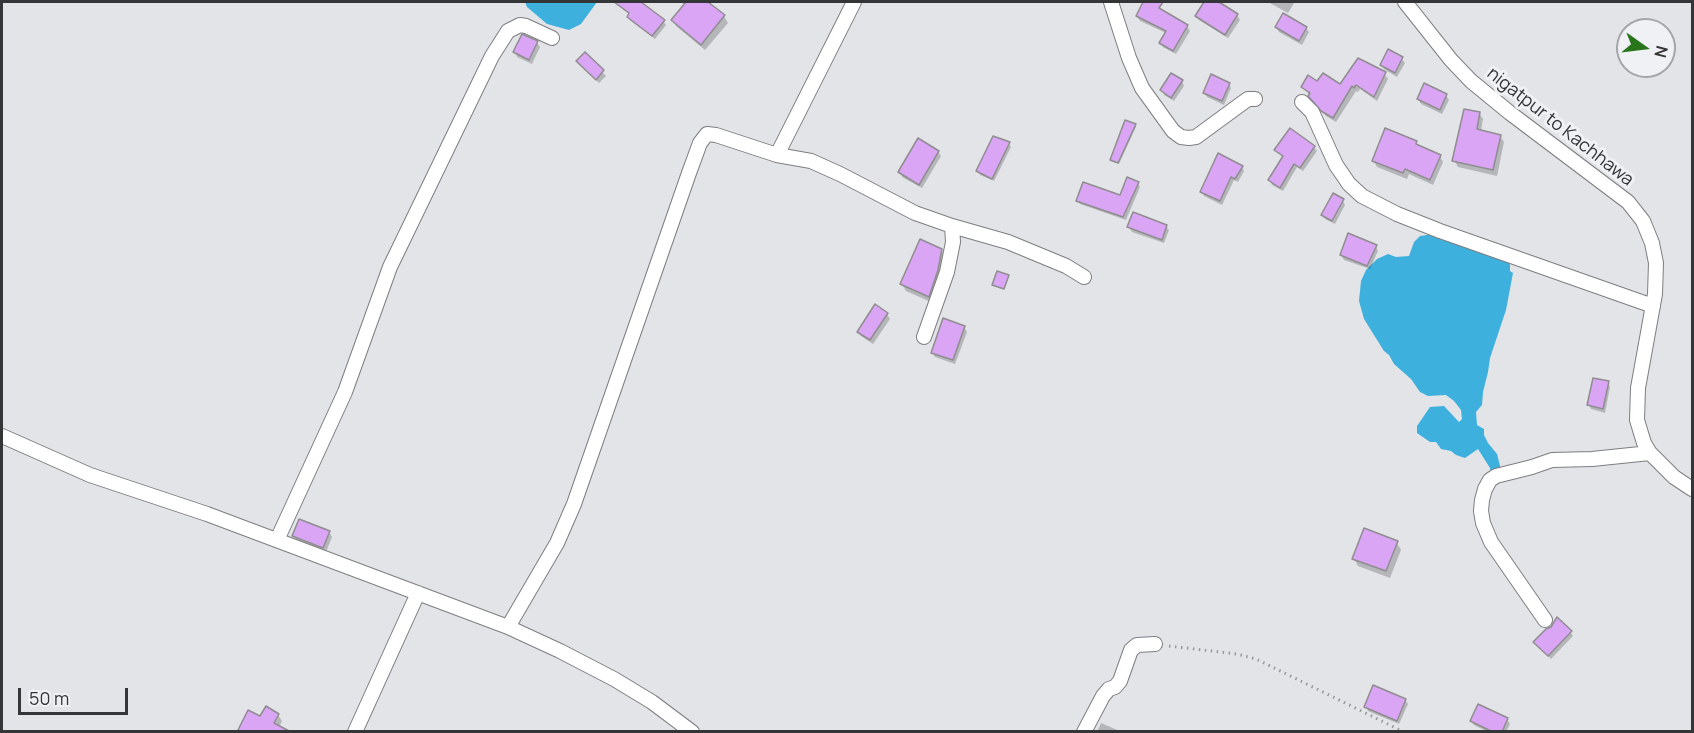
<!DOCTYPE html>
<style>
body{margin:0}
#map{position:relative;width:1694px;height:733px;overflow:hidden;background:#e3e4e8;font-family:Manrope,sans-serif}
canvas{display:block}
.frame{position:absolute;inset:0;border:3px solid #343537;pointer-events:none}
.north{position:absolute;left:1616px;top:18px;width:60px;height:60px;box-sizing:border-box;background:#f0f1f5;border:2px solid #a5a6a9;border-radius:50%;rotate:104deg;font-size:16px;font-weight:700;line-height:24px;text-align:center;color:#343537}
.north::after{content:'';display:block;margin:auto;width:21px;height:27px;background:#29751b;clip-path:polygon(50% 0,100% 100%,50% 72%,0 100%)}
.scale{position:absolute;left:18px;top:688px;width:110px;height:27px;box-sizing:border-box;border:3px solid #343537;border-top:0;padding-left:8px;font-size:18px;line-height:21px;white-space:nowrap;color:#343537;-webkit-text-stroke:4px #f0f1f5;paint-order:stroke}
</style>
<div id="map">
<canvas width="1694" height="733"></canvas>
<div class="frame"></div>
<div class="north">N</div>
<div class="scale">50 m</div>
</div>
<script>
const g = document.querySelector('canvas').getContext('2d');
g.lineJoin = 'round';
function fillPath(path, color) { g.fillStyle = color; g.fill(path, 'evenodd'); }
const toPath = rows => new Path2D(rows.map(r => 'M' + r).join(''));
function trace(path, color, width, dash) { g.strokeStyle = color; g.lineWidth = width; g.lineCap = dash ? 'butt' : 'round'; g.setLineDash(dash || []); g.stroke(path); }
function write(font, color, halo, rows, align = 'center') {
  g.font = font + ' Manrope,sans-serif'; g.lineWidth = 6; g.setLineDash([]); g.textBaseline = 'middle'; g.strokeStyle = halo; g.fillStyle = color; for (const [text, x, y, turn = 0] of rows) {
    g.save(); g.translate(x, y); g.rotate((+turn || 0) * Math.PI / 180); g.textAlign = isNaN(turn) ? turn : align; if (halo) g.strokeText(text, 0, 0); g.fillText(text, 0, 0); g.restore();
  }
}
const water = toPath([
 [525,2,597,2,581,24,569,30,547,24,527,7],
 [1434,234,1510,260,1510,271,1513,273,1506,310,1490,358,1488,372,1483,392,1482,405,1476,412,1477,425,1484,429,1484,435,1488,443,1497,454,1501,470,1491,474,1490,468,1478,449,1465,458,1456,455,1451,451,1441,449,1436,442,1430,442,1417,433,1417,426,1430,407,1444,406,1459,422,1462,419,1461,410,1454,401,1446,395,1428,396,1420,392,1411,379,1394,364,1389,355,1384,351,1364,319,1359,301,1361,281,1366,270,1377,259,1388,254,1396,257,1409,256,1414,242,1420,236]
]);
const shadow = toPath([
 [614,2,638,2,663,21,666,25,655,39,631,21,628,17,630,15],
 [681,2,706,2,724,16,728,23,705,50,676,26,673,20,685,5],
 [1206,2,1216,2,1237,15,1240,20,1228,38,1199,20,1197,16],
 [1268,2,1293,2,1294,3,1288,13],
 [1158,9,1187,26,1190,31,1176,54,1163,47,1161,43,1166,33,1140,21,1137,16],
 [1276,27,1306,28,1309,32,1302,45,1279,32],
 [537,43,540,47,532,64,517,57,515,52],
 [585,54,606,76,599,83,578,61],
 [1402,59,1405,63,1397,77,1384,69,1381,65],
 [1384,73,1388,79,1377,101,1360,89,1358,92,1356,91,1336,122,1326,116,1303,87,1318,83,1341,86],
 [1182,81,1184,86,1174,101,1164,95,1162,90],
 [1229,84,1231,88,1224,105,1207,97,1205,93],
 [1446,95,1449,100,1442,114,1421,104,1418,99],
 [1479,113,1483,119,1481,131,1500,136,1504,142,1497,176,1458,167,1454,160],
 [1135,125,1136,127,1119,164,1112,161,1111,159],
 [1416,142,1418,146,1440,156,1443,162,1433,185,1409,174,1407,179,1377,167,1373,160],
 [1009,144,1011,147,994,181,980,175,978,171],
 [1314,147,1317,151,1303,171,1297,167,1283,191,1272,185,1270,180,1283,158,1276,150],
 [938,152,941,156,922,188,902,177,900,172],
 [1242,167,1244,171,1238,182,1234,180,1222,205,1204,196,1202,191],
 [1138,183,1140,187,1126,220,1080,204,1078,201,1120,196],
 [1343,201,1345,205,1335,224,1325,219,1323,215],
 [1166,226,1169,230,1164,243,1132,232,1129,227],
 [1376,246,1378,251,1370,269,1344,260,1341,255],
 [941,250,946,257,933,303,906,291,902,284],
 [876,307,887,314,890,319,873,344,861,336,859,332],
 [964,327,967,332,955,364,935,357,932,352],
 [1608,383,1610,387,1605,413,1591,409,1589,405],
 [329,532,332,537,326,552,297,541,294,536],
 [1397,543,1401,550,1390,578,1358,566,1354,558],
 [1570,632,1573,636,1551,659,1535,643],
 [1405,700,1408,704,1399,724,1368,711,1366,706],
 [278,715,282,721,279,727,253,732],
 [1507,719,1510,724,1506,732,1488,732,1474,725,1471,721],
 [1101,723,1122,732,1097,732]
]);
const building = toPath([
 [614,2,641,2,665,20,652,36,627,17,629,13,614,2],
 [686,2,708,2,725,15,701,45,671,20,686,2],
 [1143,2,1163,2,1159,8,1188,25,1173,51,1159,43,1166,31,1136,16,1143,2],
 [1204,2,1219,2,1238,14,1225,35,1195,16,1204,2],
 [1283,13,1307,27,1299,41,1275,27,1283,13],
 [522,34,538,41,529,60,513,52,522,34],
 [1388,49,1403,57,1395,73,1380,65,1388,49],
 [585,52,604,70,596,80,576,61,585,52],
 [1358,58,1386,72,1374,97,1356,85,1354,88,1352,86,1333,118,1321,111,1308,96,1310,93,1301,87,1308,75,1317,81,1323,73,1340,84,1358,58],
 [1171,73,1183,80,1171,98,1160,90,1171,73],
 [1211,74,1230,83,1222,101,1203,93,1211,74],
 [1424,83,1447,94,1440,110,1417,99,1424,83],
 [1464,109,1480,112,1477,129,1501,135,1493,170,1452,161,1464,109],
 [1125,120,1136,124,1118,163,1110,160,1125,120],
 [1290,128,1315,146,1300,168,1294,164,1280,188,1268,180,1283,156,1274,150,1290,128],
 [1385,128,1417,141,1416,144,1441,155,1430,180,1405,169,1403,173,1372,161,1385,128],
 [993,136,1010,142,992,179,976,171,993,136],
 [918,138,939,151,919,185,898,172,918,138],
 [1218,153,1243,166,1235,179,1231,177,1220,201,1200,192,1218,153],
 [1127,177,1139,182,1123,217,1076,201,1083,182,1120,195,1127,177],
 [1333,193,1344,199,1332,221,1321,215,1333,193],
 [1133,212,1167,225,1162,240,1127,227,1133,212],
 [1348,233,1377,245,1367,266,1340,255,1348,233],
 [920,239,942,249,938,270,929,297,900,284,920,239],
 [997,271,1009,275,1004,289,992,285,997,271],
 [875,304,888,313,870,340,857,332,875,304],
 [943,318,965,326,953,360,931,353,943,318],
 [1593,378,1609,381,1603,409,1587,405,1593,378],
 [299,519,330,531,323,548,292,536,299,519],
 [1364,528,1398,541,1386,571,1352,559,1364,528],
 [1557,617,1572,631,1548,656,1533,642,1546,629,1551,627,1557,617],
 [1373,685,1406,699,1397,721,1364,707,1373,685],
 [1478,704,1508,718,1502,732,1493,732,1470,721,1478,704],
 [266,706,279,714,274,723,291,732,237,732,248,710,260,716,266,706]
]);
const path = toPath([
 [1169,646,1237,654,1256,659,1404,732]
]);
const street = toPath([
 [1111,2,1129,58,1142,88,1173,131,1181,137,1189,138,1196,137,1241,104,1248,99,1255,99],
 [1405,2,1451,60,1471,81,1510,113,1628,202,1643,221,1652,243,1656,263,1655,294,1638,388,1637,420,1644,443,1650,453,1674,477,1692,489],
 [1302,102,1312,112,1336,165,1349,184,1362,196,1397,214,1440,231,1653,306],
 [777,155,854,2],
 [924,337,947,272,953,242,952,226],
 [2,436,90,475,207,514,508,627,560,651,614,679,652,702,692,732],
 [277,540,345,392,390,267,492,56,508,31,520,25,526,26,552,38],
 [1545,620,1491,542,1483,523,1481,511,1482,500,1485,489,1490,480,1496,476,1532,467,1552,460,1592,459,1650,453],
 [508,627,557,543,574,504,689,173,700,143,707,134,716,135,777,155,811,161,840,174,915,213,952,226,1008,242,1066,266,1084,277],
 [355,732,418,593],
 [1084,732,1103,696,1109,689,1115,687,1120,681,1131,650,1137,645,1155,644]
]);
const streetNames = [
 ["nigatpur to Kachhawa",1560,127,38]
];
fillPath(water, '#3db0de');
fillPath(shadow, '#0003');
fillPath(building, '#d9a5f4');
trace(building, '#8f8d90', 1.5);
trace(street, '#7d7e81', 16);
trace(path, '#98999c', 3, [1.5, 4.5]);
trace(street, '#fff', 14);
write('18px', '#343537', '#f0f1f5', streetNames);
</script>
